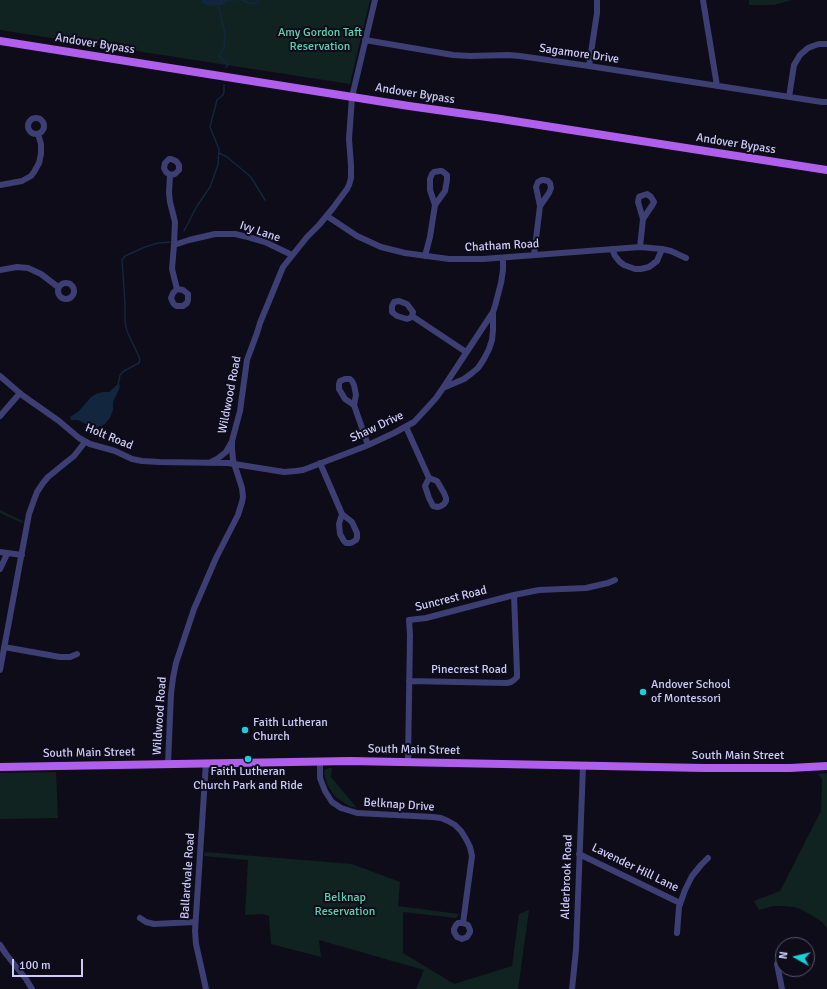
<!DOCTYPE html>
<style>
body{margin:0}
#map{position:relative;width:827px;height:989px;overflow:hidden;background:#0e0c19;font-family:Signika,sans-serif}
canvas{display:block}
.north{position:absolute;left:775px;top:937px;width:40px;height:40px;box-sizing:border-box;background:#0e0c19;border:1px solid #5b5873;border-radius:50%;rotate:278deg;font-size:11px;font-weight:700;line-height:16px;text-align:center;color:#cecbf9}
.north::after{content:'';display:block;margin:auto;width:14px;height:18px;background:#1acfd6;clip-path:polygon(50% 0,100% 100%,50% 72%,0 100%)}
.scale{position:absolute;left:12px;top:959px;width:71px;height:18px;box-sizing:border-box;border:2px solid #cecbf9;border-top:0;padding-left:5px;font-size:12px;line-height:14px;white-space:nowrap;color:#cecbf9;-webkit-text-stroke:3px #0e0c19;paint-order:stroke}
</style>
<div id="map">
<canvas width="827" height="989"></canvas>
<div class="north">N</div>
<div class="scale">100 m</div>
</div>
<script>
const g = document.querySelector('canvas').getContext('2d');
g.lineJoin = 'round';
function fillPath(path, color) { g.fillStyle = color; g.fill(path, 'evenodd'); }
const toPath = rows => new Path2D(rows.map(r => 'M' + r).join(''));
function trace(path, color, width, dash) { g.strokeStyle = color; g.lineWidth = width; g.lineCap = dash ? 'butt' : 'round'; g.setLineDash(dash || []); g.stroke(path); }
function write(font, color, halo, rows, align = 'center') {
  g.font = font + ' Signika,sans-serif'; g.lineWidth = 4; g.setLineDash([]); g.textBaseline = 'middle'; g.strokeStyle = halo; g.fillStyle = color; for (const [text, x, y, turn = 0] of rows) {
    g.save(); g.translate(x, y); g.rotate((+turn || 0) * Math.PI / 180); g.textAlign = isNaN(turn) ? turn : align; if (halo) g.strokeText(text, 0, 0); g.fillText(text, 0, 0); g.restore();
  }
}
const green = toPath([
 [0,0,370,0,350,84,0,30],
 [749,0,792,0,774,5,749,5],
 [0,510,23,521,22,523,0,513],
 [329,768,332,768,331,777,357,808,349,806,343,802,336,797,331,791,327,784,324,773,325,770],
 [56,772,58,818,0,819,0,773],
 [827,773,827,928,822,922,813,916,800,909,794,907,780,906,773,906,759,910,754,901,780,891,821,811,822,779,820,776,817,774],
 [205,852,352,864,400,882,398,906,459,914,456,918,403,912,403,953,454,984,512,966,519,914,529,910,518,989,416,989,424,970,319,940,321,957,271,944,269,916,262,914,245,915,248,860,204,856]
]);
const water = toPath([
 [202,0,229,0,222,5,209,6,201,2],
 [118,384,120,385,119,389,113,402,113,410,110,418,105,424,98,427,92,427,78,420,71,420,70,417,79,411,91,397,96,394,103,392,109,392]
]);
const stream = toPath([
 [229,0,236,0],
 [242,0,247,2,254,4,259,0],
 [218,5,225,33,224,47,219,56,228,65,226,67],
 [219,153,227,157,251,177,265,200],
 [184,231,197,206,210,187,218,165,219,149,210,127,217,100,223,95,224,92,224,85],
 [118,385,120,375,124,371,139,363,140,359,127,331,125,322,125,303,122,260,125,256,145,247,158,243,170,242]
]);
const minor = toPath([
 [703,0,717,86],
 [365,40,453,55,470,56,508,55,520,56,589,66,822,102,827,102],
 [589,66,597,13,597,0],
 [789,97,794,65,800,55,808,48,813,46,819,44,827,44],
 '28 126a8 8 0 1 1 16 0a8 8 0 1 1-16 0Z',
 [170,175,166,172,164,168,165,163,169,159,171,159,176,161,179,165,179,170,175,174,170,175,169,193,170,202,175,222,174,245,172,269,177,289,173,293,171,298,173,303,175,305,177,306,183,306,187,303,188,300,188,294,183,290,177,289],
 [0,185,22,181,31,176,34,172,39,163,41,154,41,144,38,134],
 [327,216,357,236,381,247,405,253,449,259,483,259,640,247,662,249,671,251,686,258],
 [174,245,189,240,215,234,235,234,248,237,265,242,292,255],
 [640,247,643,219,638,202,639,197,641,196,647,194,651,197,654,202,653,204,643,219],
 [612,249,615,256,620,262,624,265,635,269,641,269,649,267,657,261,662,249],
 [534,255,540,206,536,187,538,182,542,180,544,180,548,181,550,183,551,188,549,193,540,206],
 [425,256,430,237,435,205,430,190,430,179,432,174,434,172,440,171,442,171,447,175,447,180,445,191,435,205],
 [0,270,17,267,28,268,41,274,58,287],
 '58 291a8 8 0 1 1 16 0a8 8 0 1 1-16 0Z',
 [412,316,410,318,407,319,397,316,392,312,392,306,394,302,399,301,407,304,413,312,412,316,466,352],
 [0,376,22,395,59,421,79,438,90,444,115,451,132,459,142,461,159,462,228,463,284,472,296,471,303,470,366,446,394,433,414,422,427,408,436,398,443,388,493,312,495,306,501,283,503,270,503,258],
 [443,388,464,379,472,373,478,368,484,359,489,349,492,340,493,330,493,312],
 [354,405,356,395,354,385,352,381,350,379,345,379,340,381,339,384,339,389,345,399,354,405,368,445],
 [0,416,20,393],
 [406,427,429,478,437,481,444,493,446,498,446,501,444,504,441,506,438,507,433,506,429,498,425,486,429,478],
 [211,462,217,459,226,452,231,443],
 [320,463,342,514,339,524,340,534,344,541,346,543,351,543,356,540,357,538,357,533,352,522,342,514],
 [0,552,22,555],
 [0,569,7,554],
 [4,647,60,657,70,657,77,654],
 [0,670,29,514,34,500,37,492,43,483,48,477,64,464,74,456,85,442],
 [409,681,507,683,511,682,514,680,517,677,517,672,514,595],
 [320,761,320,778,325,791,332,802,341,808,357,813,433,817,441,818,448,821,455,825,461,831,466,839,470,847,472,856,463,923,458,923,456,925,454,929,454,932,457,937,462,939,467,937,470,932,470,930,468,925,463,923],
 [408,762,410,635,409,620,426,618,514,595,539,590,586,588,608,583,615,580],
 [168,764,171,694,173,678,176,663,194,609,216,558,238,515,242,502,243,497,242,488,233,460,232,448,232,441,240,411,247,360,257,333,260,323,283,267,307,237,319,225,333,208,347,189,349,185,351,178,351,165,349,139,352,97,375,0],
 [579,854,680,903],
 [140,918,146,922,154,924,195,922],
 [677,933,679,907,685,890,692,876,701,865,708,858],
 [0,945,6,954,26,979,32,989],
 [777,964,782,989],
 [206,989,196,944,195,931,206,763],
 [572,989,576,950,583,766]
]);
const major = toPath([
 [0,41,409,106,501,119,827,170],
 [0,767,350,761,704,768,790,768,827,766]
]);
const markers = [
 [643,692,4,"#1acfd6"],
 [245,730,4,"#1acfd6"],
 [248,759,4,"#1acfd6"]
];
const parkNames = [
 ["Amy Gordon Taft",320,33],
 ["Reservation",320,47],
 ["Belknap",345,898],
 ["Reservation",345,912]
];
const streetNames = [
 ["Andover Bypass",95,44,9],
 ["Sagamore Drive",579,54,8],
 ["Andover Bypass",415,94,9],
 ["Andover Bypass",736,144,9],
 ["Ivy Lane",260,232,19],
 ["Chatham Road",502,246,-3],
 ["Wildwood Road",230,395,-79],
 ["Shaw Drive",377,427,-25],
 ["Holt Road",109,437,22],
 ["Suncrest Road",451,599,-14],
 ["Pinecrest Road",469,670],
 ["Wildwood Road",160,716,-86],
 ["South Main Street",414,750,1],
 ["South Main Street",89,753,-1],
 ["South Main Street",738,756],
 ["Belknap Drive",399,805,4],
 ["Lavender Hill Lane",635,868,26],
 ["Ballardvale Road",188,876,-86],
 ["Alderbrook Road",567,877,-88]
];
const poiNames = [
 ["Andover School",651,685],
 ["of Montessori",651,699],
 ["Faith Lutheran",253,723],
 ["Church",253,737],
 ["Faith Lutheran",248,772,"center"],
 ["Church Park and Ride",248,786,"center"]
];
fillPath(green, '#102321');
fillPath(water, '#12263d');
trace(stream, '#12263d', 1.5);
trace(minor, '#3d3e73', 6);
trace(major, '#af5fec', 8);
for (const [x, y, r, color] of markers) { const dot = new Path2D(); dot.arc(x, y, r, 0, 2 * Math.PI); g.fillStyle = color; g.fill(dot); trace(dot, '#0e0c19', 1.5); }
write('12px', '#61cfad', '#0e0c19', parkNames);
write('12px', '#cecbf9', '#0e0c19', streetNames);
write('12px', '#cecbf9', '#0e0c19', poiNames, 'left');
</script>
